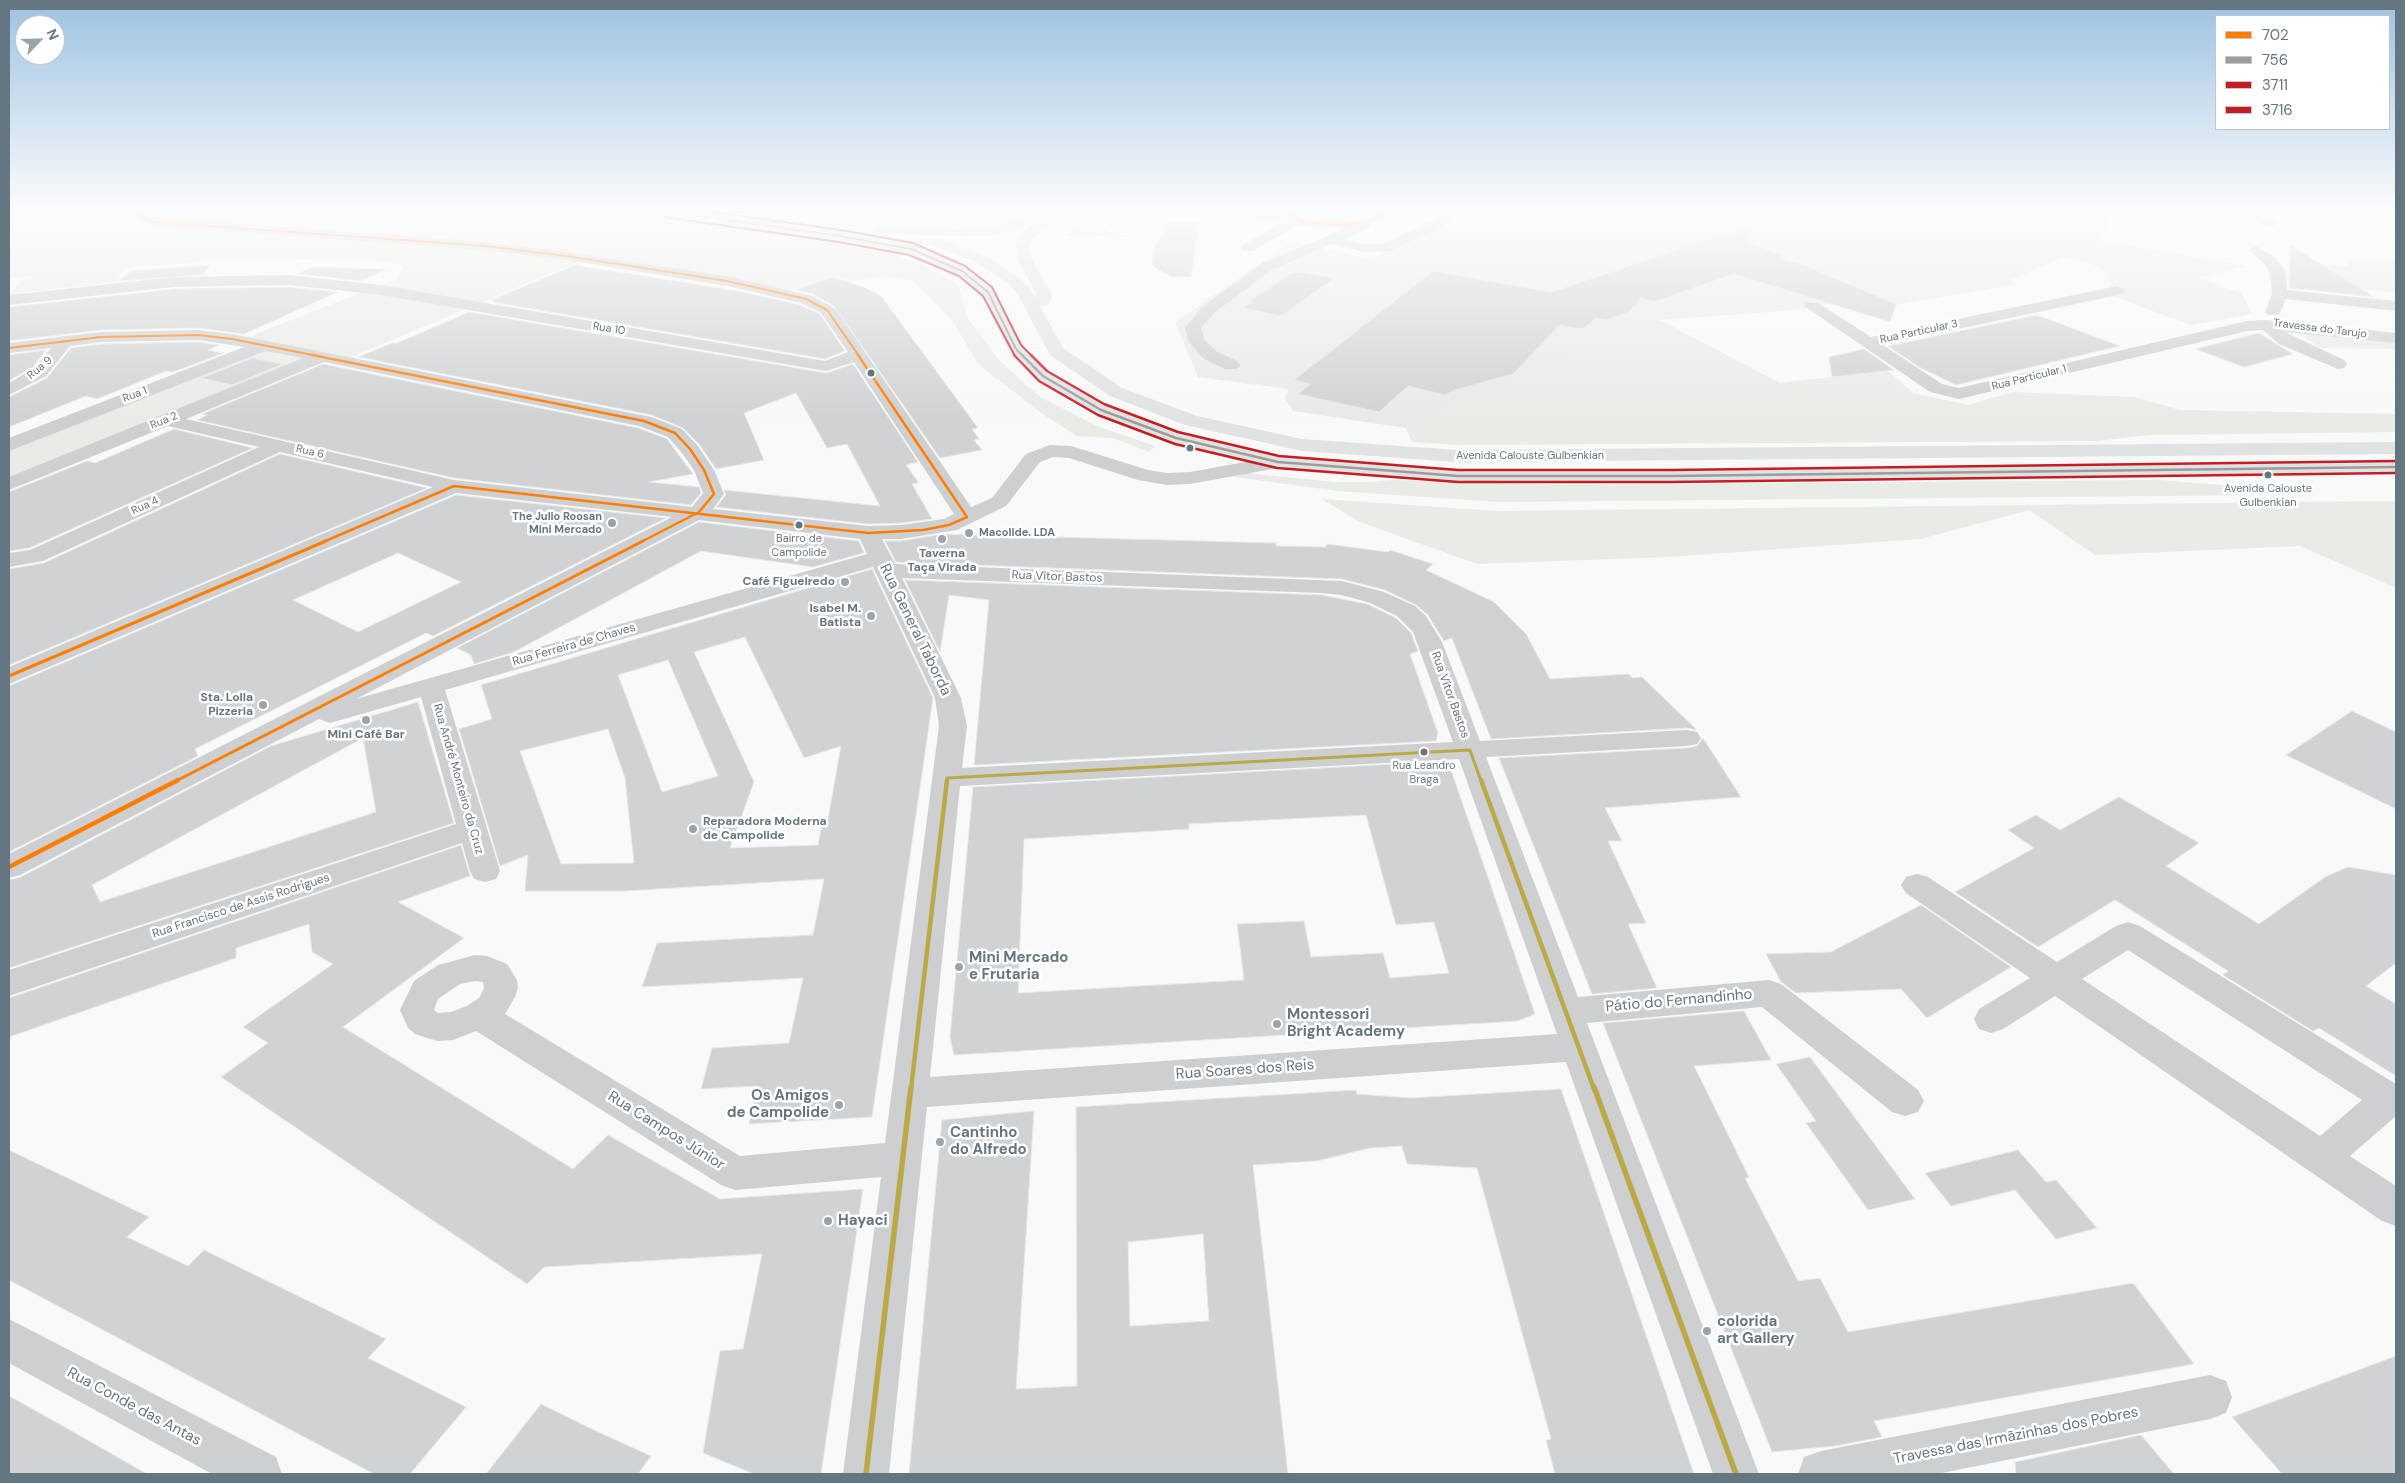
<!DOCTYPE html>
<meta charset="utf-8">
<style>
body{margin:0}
#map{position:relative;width:2405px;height:1483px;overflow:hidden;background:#f9f9f9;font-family:"DM Sans",sans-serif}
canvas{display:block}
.frame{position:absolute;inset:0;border:10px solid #657683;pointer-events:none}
.legend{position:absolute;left:2215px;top:15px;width:175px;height:115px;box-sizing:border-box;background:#fff;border:1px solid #c1c8cd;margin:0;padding:6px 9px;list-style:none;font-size:15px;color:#657683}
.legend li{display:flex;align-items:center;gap:10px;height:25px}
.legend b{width:25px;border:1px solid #c1c8cd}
.north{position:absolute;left:15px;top:15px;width:50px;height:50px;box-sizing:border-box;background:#fff;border:1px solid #c1c8cd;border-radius:50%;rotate:66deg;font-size:14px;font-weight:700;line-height:20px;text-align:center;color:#657683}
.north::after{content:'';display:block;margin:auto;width:18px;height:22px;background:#99a4ac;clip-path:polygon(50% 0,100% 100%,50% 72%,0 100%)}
</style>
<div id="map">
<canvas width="2405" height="1483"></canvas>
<div class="frame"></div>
<ul class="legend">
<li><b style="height:6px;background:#ff7e00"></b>702</li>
<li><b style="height:6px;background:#9d9d9c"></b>756</li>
<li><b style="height:6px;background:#c61d23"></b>3711</li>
<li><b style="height:6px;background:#c61d23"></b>3716</li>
</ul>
<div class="north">N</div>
</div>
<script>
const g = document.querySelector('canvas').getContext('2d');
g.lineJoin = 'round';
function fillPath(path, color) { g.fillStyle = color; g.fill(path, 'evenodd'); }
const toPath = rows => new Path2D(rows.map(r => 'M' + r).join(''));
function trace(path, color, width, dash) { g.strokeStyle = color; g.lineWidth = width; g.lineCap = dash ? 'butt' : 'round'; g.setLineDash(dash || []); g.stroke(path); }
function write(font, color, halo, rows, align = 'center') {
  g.font = font + ' "DM Sans",sans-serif'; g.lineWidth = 5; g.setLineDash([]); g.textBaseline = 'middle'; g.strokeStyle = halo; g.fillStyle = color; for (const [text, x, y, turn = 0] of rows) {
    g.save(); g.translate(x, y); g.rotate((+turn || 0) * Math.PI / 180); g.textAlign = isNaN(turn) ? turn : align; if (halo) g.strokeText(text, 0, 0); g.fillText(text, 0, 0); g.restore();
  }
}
const built = toPath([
 [1488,211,2113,211,2089,263,2064,257,2010,280,2019,284,1895,305,1827,304,1794,310,1660,320,1406,428,1293,411,1285,398,1289,389,1198,377,1175,322,1292,242,1372,259,1419,235]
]);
const green = toPath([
 [9,211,703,211,884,235,928,247,897,257,924,265,959,286,967,317,999,360,1040,397,1099,427,1155,446,1149,452,1113,438,1077,436,1044,415,979,365,952,320,913,281,885,277,860,280,830,278,786,291,585,259,344,360,318,356,9,486,9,443,259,344,240,340,396,279,403,266,387,262,338,259,220,260,125,268,117,282,10,294,22,280,37,277,9,278],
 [819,211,1022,211,1011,223,984,229,969,230,945,222,899,215,844,214],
 [1312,211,1363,211,1353,218,1332,220,1317,218,1311,215],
 [1097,219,1108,231,1135,237,1108,237,1100,235,1089,238,1066,236,1071,230,1081,224,1088,220],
 [1103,219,1164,220,1162,232,1142,234,1116,231,1106,224],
 [2100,240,2246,266,2198,278,2242,293,2252,314,2191,325,2112,296,2107,272,2089,263],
 [2348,259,2396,260,2396,293,2322,285,2315,264,2348,266],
 [1660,320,1780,383,1887,370,1913,393,1968,405,2012,392,2134,397,2180,410,2396,414,2396,432,2150,435,2097,441,1456,445,1412,442,1406,428],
 [2294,331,2396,341,2396,349,2321,348],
 [1245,473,1334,482,1372,482,1390,480,1560,485,2159,480,2220,485,2247,484,2263,495,1499,502,1338,491,1234,477],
 [1322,499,1496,511,2396,501,2396,588,2300,546,2095,555,2029,510,1920,539,1667,557,1477,564,1360,522]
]);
const building = toPath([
 [1166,221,1199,222,1191,277,1171,277,1151,265,1156,242,1159,242,1160,236,1163,236,1166,221],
 [1752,225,1747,241,1783,256,1779,258,1804,265,1896,304,1890,322,1734,274,1654,302,1641,298,1629,312,1606,320,1596,318,1587,326,1581,329,1560,325,1513,374,1455,390,1445,395,1408,386,1379,412,1298,394,1310,384,1294,380,1433,271,1551,292,1752,225],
 [2290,245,2374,297,2289,288,2290,245],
 [211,265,202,275,119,281,131,271,211,265],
 [575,265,739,291,800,305,820,314,845,351,825,359,492,302,495,301,491,300,575,265],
 [311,267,387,269,362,281,298,274,311,267],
 [1299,272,1335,278,1281,316,1243,308,1253,302,1250,301,1291,273,1299,272],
 [833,277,864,287,882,297,978,428,972,429,979,439,974,440,982,450,940,458,834,306,813,294,794,290,833,277],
 [289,287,338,292,244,334,198,328,101,330,9,341,9,307,174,289,289,287],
 [469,312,826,373,853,364,918,462,906,465,919,483,912,484,932,519,901,523,868,524,716,507,726,495,724,490,880,506,847,444,827,448,796,393,744,413,764,460,716,469,699,444,683,428,652,415,358,357,392,343,397,343,469,312],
 [2037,315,2120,346,1956,385,1919,367,1888,346,2037,315],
 [2259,333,2293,354,2244,367,2195,349,2259,333],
 [198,342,219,345,208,350,224,353,173,372,166,371,97,399,86,396,9,427,9,397,47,378,71,348,101,344,198,342],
 [1864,349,1894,370,1832,377,1829,357,1864,349],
 [46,350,33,367,9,381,9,355,46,350],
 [252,358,283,364,232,385,201,378,252,358],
 [323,364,638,428,667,439,693,474,649,482,699,487,701,493,691,505,454,478,197,420,207,415,202,414,323,364],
 [174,429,253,448,29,548,9,551,9,492,87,461,95,463,174,429],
 [280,454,427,488,9,665,9,569,44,563,280,454],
 [456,495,666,518,433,636,426,633,195,749,198,756,9,852,9,686,456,495],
 [398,553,461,582,358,632,293,600,398,553],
 [699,522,859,541,864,553,813,567,701,551,514,652,474,664,471,655,457,648,699,522],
 [942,534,1276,543,1276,546,1326,547,1327,544,1388,552,1390,550,1433,564,1426,570,1494,602,1526,634,1550,679,1629,674,1632,678,1642,677,1697,730,1687,728,1491,739,1452,638,1444,641,1428,615,1416,605,1385,590,1342,579,896,562,885,541,901,541,942,534],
 [872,569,933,698,872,1117,749,1124,758,1086,701,1089,712,1048,789,1043,803,978,642,987,657,943,813,935,824,879,624,891,525,891,528,855,500,866,459,729,492,719,481,685,872,569],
 [745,637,804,758,841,746,828,819,823,819,818,845,730,848,754,782,694,652,745,637],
 [668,660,718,776,662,792,618,675,668,660],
 [608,729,625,778,634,863,561,864,520,751,608,729],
 [905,580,1322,595,1367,604,1396,618,1411,633,1418,651,1410,654,1438,733,1436,741,974,765,989,600,949,595,940,652,905,580],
 [418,702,454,823,9,968,9,880,21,877,271,746,418,702],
 [363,738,376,812,100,902,92,885,363,738],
 [2352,711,2396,732,2396,809,2286,755,2352,711],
 [1703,738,1741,797,1605,808,1622,841,1608,841,1646,923,1628,924,1657,988,1592,994,1499,758,1687,748,1697,746,1703,738],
 [1432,762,1431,768,1450,767,1535,1014,1518,1021,954,1055,950,1037,973,787,1432,762],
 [1366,815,1396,925,1434,922,1449,973,1390,978,1383,953,1311,957,1304,921,1237,924,1244,980,1018,993,1024,839,1189,829,1189,824,1366,815],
 [2119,797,2199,843,2166,866,2259,924,2325,877,2348,867,2396,875,2396,963,2366,986,2396,1004,2396,1076,2319,1028,2313,1031,2223,975,2228,971,2115,900,2038,947,1955,892,2034,848,2008,830,2036,815,2060,830,2119,797],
 [461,845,470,876,398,902,464,938,343,1027,573,1169,608,1135,720,1199,863,1189,821,1474,754,1474,703,1453,720,1351,743,1349,762,1254,544,1267,527,1284,221,1077,268,1043,243,1027,333,964,312,952,309,924,236,948,236,958,9,1037,9,998,461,845],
 [1921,905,2011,967,1927,1018,1901,989,1796,993,1781,982,1766,954,1831,952,1921,905],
 [1744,1011,1771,1060,1694,1066,1749,1177,1745,1178,1798,1281,1820,1278,1848,1332,2133,1283,2194,1364,1874,1421,1882,1437,1835,1446,1772,1452,1603,1023,1744,1011],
 [1810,1057,1915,1199,1868,1210,1806,1123,1816,1121,1776,1064,1810,1057],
 [1561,1089,1694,1474,1555,1474,1546,1440,1551,1439,1477,1168,1407,1164,1402,1146,1370,1148,1317,1161,1253,1165,1288,1474,909,1474,942,1120,1034,1111,1016,1389,1077,1386,1076,1107,1356,1090,1357,1094,1411,1098,1561,1089],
 [1203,1234,1209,1321,1130,1326,1128,1242,1203,1234],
 [9,1150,149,1217,127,1237,188,1266,204,1250,386,1339,368,1358,466,1407,410,1474,374,1474,9,1280,9,1150],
 [2018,1150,2046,1182,2056,1180,2097,1228,2056,1239,2015,1190,1951,1206,1925,1173,2018,1150],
 [2396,1356,2396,1474,2282,1474,2232,1417,2396,1356],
 [9,1396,63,1426,147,1474,9,1474,9,1396],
 [541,1404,596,1431,651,1456,638,1474,486,1474,541,1404],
 [2141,1435,2174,1474,2016,1474,2015,1462,2141,1435]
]);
const minor = toPath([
 [132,211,144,211,145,213,156,218,485,242,566,252,727,276,812,296,833,307,839,314,971,507,992,498,1026,454,1050,445,1071,446,1148,470,1167,473,1190,472,1278,456,1285,458,1288,462,1285,466,1278,468,1190,484,1167,485,1138,480,1069,458,1053,457,1040,462,1006,506,957,530,901,539,882,539,895,564,1342,581,1384,592,1415,606,1426,616,1442,642,1480,741,1687,730,1697,732,1701,738,1697,744,1687,746,1486,757,1578,997,1769,980,1781,984,1918,1090,1924,1101,1918,1112,1905,1116,1892,1112,1762,1007,1587,1023,1759,1474,1713,1474,1566,1062,927,1107,889,1474,843,1474,881,1177,735,1190,721,1185,476,1031,453,1040,438,1041,427,1038,415,1034,408,1028,400,1010,414,981,438,965,475,955,487,956,507,964,517,980,518,988,515,997,505,1014,740,1156,885,1143,939,726,935,698,873,567,445,690,500,871,496,879,485,882,474,879,470,871,462,843,9,996,9,970,456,824,421,697,330,723,319,719,20,875,9,878,9,854,672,517,456,493,9,684,9,667,433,487,280,452,43,561,9,567,9,553,30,550,259,447,168,426,9,490,9,477,303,358,265,351,9,451,9,438,244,347,198,340,101,342,70,346,46,376,9,395,9,383,34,368,51,348,9,353,9,343,101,332,198,330,232,334,651,417,682,429,697,445,714,470,724,494,713,509,868,526,901,525,944,519,954,514,854,362,826,371,381,295,289,285,174,287,9,305,9,295,174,277,289,275,381,285,825,361,848,352,821,313,801,303,727,286,566,260,485,250,154,226,133,218,132,211],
 [324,362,639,426,668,437,682,453,694,470,703,493,692,507,454,480,186,419,324,362],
 [699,520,860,539,867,554,356,699,699,520],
 [902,578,1322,593,1341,595,1368,602,1397,616,1413,632,1453,742,962,768,967,726,961,698,902,578],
 [1459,759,1557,1034,930,1077,960,786,1459,759],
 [475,981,483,982,484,988,479,998,467,1006,451,1012,438,1013,434,1010,438,999,460,984,475,981],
 [1283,211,1295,211,1306,218,1347,221,1363,218,1377,211,1393,211,1392,214,1372,224,1368,229,1345,239,1364,244,1383,244,1434,220,1444,211,1454,211,1456,214,1444,226,1390,251,1364,252,1332,244,1273,269,1214,313,1201,328,1205,340,1216,351,1237,361,1240,365,1237,369,1225,369,1204,359,1189,342,1185,328,1202,307,1263,263,1344,229,1298,225,1253,251,1243,251,1241,248,1243,245,1286,220,1257,220,1252,219,1250,216,1252,213,1283,211],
 [2250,211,2264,211,2276,223,2274,226,2264,226,2250,211],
 [2256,246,2276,258,2286,273,2287,290,2396,301,2396,311,2286,299,2279,315,2267,315,2265,312,2272,294,2270,273,2265,264,2249,250,2256,246],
 [2117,286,2125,291,2123,294,1883,345,1942,384,1959,388,2247,321,2268,320,2396,333,2396,343,2285,332,2344,360,2347,364,2344,368,2338,369,2279,344,2263,330,2247,331,1959,399,1930,392,1804,306,1806,303,1818,303,1871,337,2117,286],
 [1917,874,1928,877,2057,962,2116,926,2128,922,2140,926,2396,1084,2396,1116,2350,1156,2396,1186,2396,1226,2382,1221,2055,996,2003,1029,1991,1033,1979,1029,1974,1019,1979,1009,2030,978,1906,893,1901,885,1906,877,1917,874],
 [2128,950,2362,1100,2320,1136,2082,979,2128,950],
 [9,1319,276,1457,282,1474,212,1474,9,1363,9,1319],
 [2210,1375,2226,1381,2232,1397,2226,1413,2210,1419,1937,1474,1798,1474,1804,1457,1821,1451,2210,1375]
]);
const major = toPath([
 [658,211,691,211,840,232,916,246,967,268,994,289,1023,347,1049,372,1108,406,1182,434,1278,456,1458,470,1671,470,2396,461,2396,473,1671,482,1458,482,1278,468,1169,442,1094,414,1037,380,1010,353,981,294,957,274,907,253,840,240,665,215,658,211],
 [1032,211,1048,211,1016,230,989,236,963,237,880,233,873,229,880,225,963,229,989,228,1006,224,1032,211],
 [1055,211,1072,211,1050,223,1034,237,1029,245,1032,260,1052,294,1049,305,1040,306,1063,348,1122,388,1197,416,1302,439,1457,450,2396,442,2396,454,1457,462,1302,451,1185,425,1110,396,1050,355,1017,293,1008,283,976,262,931,245,929,242,936,238,986,256,1018,277,1030,288,1036,298,1036,294,1018,260,1015,245,1024,231,1040,217,1055,211]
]);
const bus1Far3 = toPath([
 [138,211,138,215,154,222,485,246,566,256,727,281,806,299,827,310,859,356],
 [1289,211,1291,216,1303,222,1347,225,1367,221,1387,211],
 [9,348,101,337,198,335,232,339,318,356]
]);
const bus1Far2 = toPath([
 [312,355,644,421,675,433,690,449,704,470,714,494,699,512,641,542],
 [858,355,967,517],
 [323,542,454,486,868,533,923,530,949,525,967,517]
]);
const bus1Far1 = toPath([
 [9,676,326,541],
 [176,781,643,541]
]);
const bus1 = toPath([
 [9,867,178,780]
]);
const bus2Far1 = toPath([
 [665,211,840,236,911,249,962,271,988,292,1016,349,1023,356]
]);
const bus2 = toPath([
 [1022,355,1043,376,1101,410,1176,438,1278,462,1458,476,1671,476,2396,467]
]);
const bus3Far1 = toPath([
 [664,217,839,242,909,255,959,276,983,296,1015,356]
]);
const bus3 = toPath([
 [1014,355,1039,381,1098,415,1175,444,1277,468,1458,482,1671,482,2396,473]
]);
const bus4Far1 = toPath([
 [706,211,841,230,913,243,965,266,992,287,1021,345,1032,356]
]);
const bus4 = toPath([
 [1031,355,1047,371,1104,404,1178,432,1279,456,1458,470,1671,470,2396,461]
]);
const bus5Far2 = toPath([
 [947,781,947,778,1470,750,1481,781]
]);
const bus5Far1 = toPath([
 [1481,780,1594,1089],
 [911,1089,947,780]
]);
const bus5 = toPath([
 [1594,1087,1736,1474],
 [866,1474,911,1087]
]);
const markers = [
 [871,373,4.5,"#657683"],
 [1190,448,4.5,"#657683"],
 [2268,475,4.5,"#657683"],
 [612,523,5,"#99a4ac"],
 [799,525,4.5,"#657683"],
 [969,533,5,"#99a4ac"],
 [942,539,5,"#99a4ac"],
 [845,582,5,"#99a4ac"],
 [871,616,5,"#99a4ac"],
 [263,705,5,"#99a4ac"],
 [366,720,5,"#99a4ac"],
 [1424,752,4.5,"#657683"],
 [693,829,5,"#99a4ac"],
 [959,967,5,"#99a4ac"],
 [1277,1024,5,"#99a4ac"],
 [839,1105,5,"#99a4ac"],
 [940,1142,5,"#99a4ac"],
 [828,1221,5,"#99a4ac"],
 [1707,1331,5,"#99a4ac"]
];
const farStreetnames = [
 ["Rua 10",609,329,9],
 ["Travessa do Tarujo",2320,329,7],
 ["Rua Particular 3",1919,332,-12],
 ["Rua 9",40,368,-40],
 ["Rua Particular 1",2029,378,-14],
 ["Rua 1",135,395,-21],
 ["Rua 2",164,421,-22],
 ["Rua 6",310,452,13],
 ["Avenida Calouste Gulbenkian",1530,456],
 ["Rua 4",145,506,-24]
];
const busNames = [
 ["Avenida Calouste",2268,489],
 ["Gulbenkian",2268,503],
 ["Bairro de",799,539],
 ["Campolide",799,553],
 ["Rua Leandro",1424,766],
 ["Braga",1424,780]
];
const farPoinames = [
 ["The Julio Roosan",602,517],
 ["Mini Mercado",602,530],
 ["Macolide. LDA",979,533,"left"]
];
const poiNames = [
 ["Taverna",942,554,"center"],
 ["Taça Virada",942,568,"center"],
 ["Café Figueiredo",835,582],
 ["Isabel M.",861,609],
 ["Batista",861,623],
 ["Sta. Lolla",253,698],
 ["Pizzeria",253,712],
 ["Mini Café Bar",366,735,"center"],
 ["Reparadora Moderna",703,822,"left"],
 ["de Campolide",703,836,"left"]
];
const streetNames = [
 ["Rua Vítor Bastos",1057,577,2],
 ["Rua Ferreira de Chaves",574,645,-16],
 ["Rua Vítor Bastos",1450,695,70],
 ["Rua André Monteiro da Cruz",458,779,74],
 ["Rua Francisco de Assis Rodrigues",241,906,-18]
];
const nearStreetnames = [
 ["Rua General Taborda",915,630,64],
 ["Pátio do Fernandinho",1679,1001,-5],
 ["Rua Soares dos Reis",1245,1070,-4],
 ["Rua Campos Júnior",666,1131,32],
 ["Rua Conde das Antas",134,1407,28],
 ["Travessa das Irmãzinhas dos Pobres",2016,1436,-11]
];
const nearPoinames = [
 ["Mini Mercado",969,958],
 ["e Frutaria",969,975],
 ["Montessori",1287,1015],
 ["Bright Academy",1287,1032],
 ["Os Amigos",829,1096,"right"],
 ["de Campolide",829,1113,"right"],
 ["Cantinho",950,1133],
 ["do Alfredo",950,1150],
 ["Hayaci",838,1221],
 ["colorida",1717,1322],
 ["art Gallery",1717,1339]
];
fillPath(built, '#e8e9e9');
fillPath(green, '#e8ebe6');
fillPath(building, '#d0d2d3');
trace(building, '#e8e8e8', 1);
fillPath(minor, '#cecfd0');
fillPath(major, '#e1e2e2');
trace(bus1Far3, '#ff7e00', 2);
trace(bus1Far2, '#ff7e00', 2.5);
trace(bus1Far1, '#ff7e00', 3);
trace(bus1, '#ff7e00', 4.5);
trace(bus2Far1, '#9d9d9c', 2);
trace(bus2, '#9d9d9c', 2.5);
trace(bus3Far1, '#c61d23', 2);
trace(bus3, '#c61d23', 2.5);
trace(bus4Far1, '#c61d23', 2);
trace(bus4, '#c61d23', 2.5);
trace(bus5Far2, '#baa946', 3);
trace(bus5Far1, '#baa946', 4.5);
trace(bus5, '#baa946', 5.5);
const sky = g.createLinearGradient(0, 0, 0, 418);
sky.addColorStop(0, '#9dc2e2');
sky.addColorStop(0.5, '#fcfcfc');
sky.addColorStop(1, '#fcfcfc00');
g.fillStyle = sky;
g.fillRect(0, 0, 2405, 418);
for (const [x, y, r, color] of markers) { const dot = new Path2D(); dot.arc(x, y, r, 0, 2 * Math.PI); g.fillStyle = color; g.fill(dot); trace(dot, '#fff', 2); }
write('11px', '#657683', '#fff', farStreetnames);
write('11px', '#657683', '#fff', busNames);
write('bold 11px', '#657683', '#fff', farPoinames, 'right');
write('bold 12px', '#657683', '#fff', poiNames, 'right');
write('12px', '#657683', '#fff', streetNames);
write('15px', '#657683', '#fff', nearStreetnames);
write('bold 15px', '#657683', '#fff', nearPoinames, 'left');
</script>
